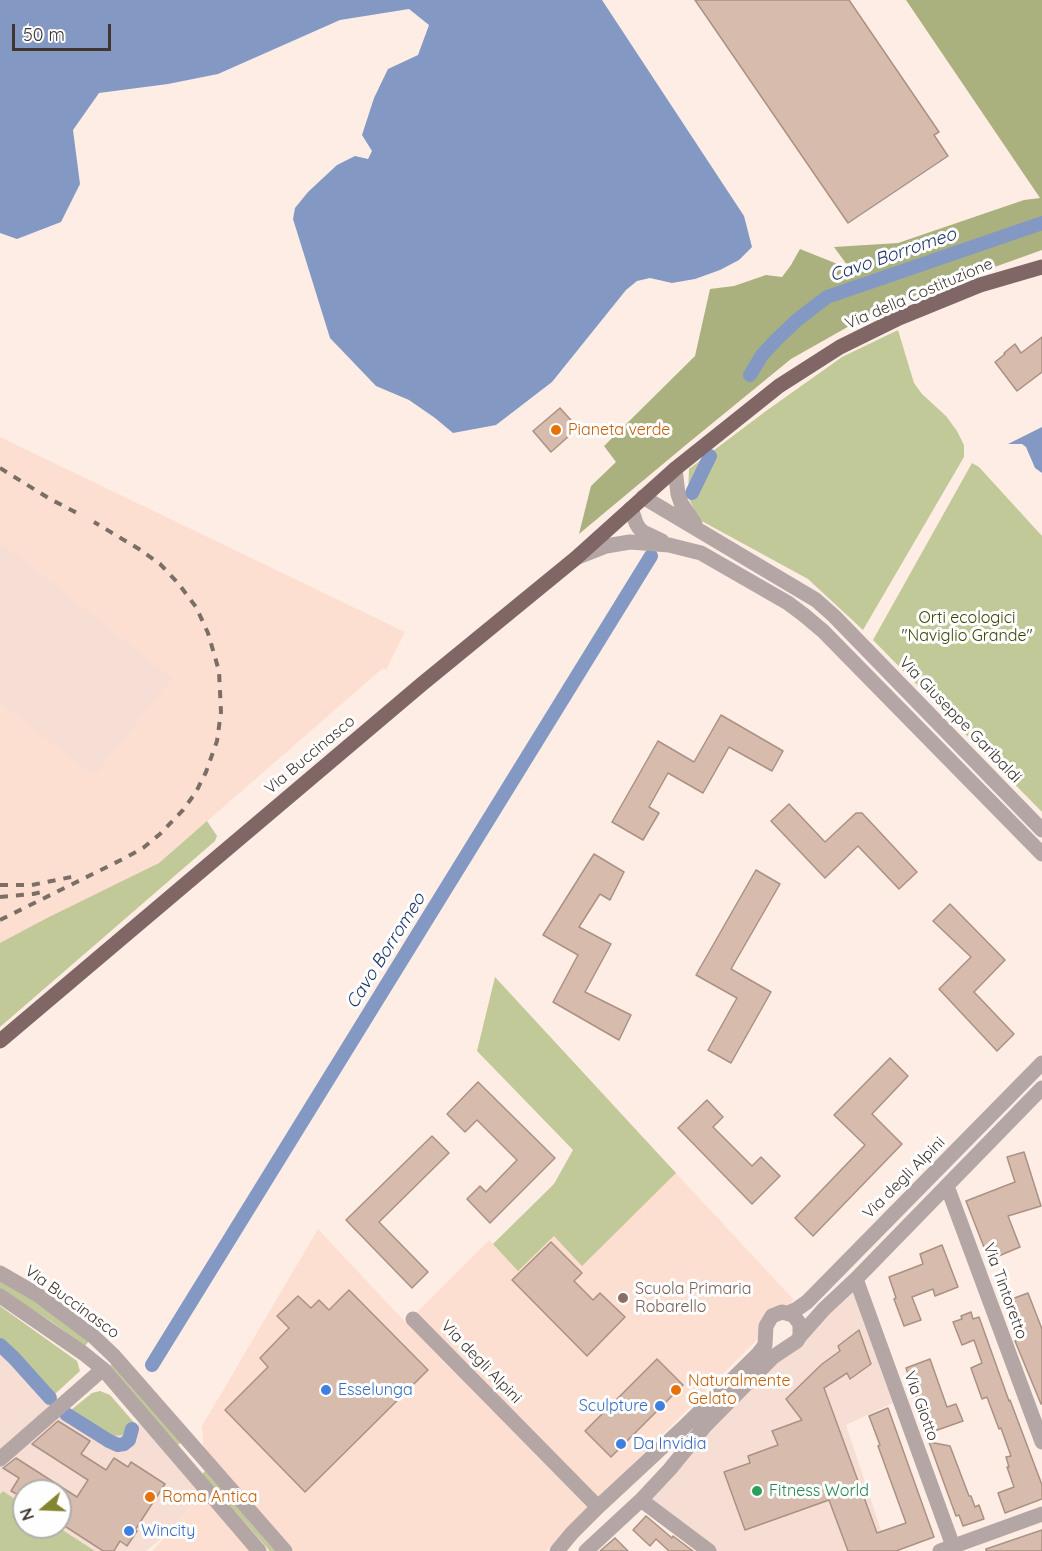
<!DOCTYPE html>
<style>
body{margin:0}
#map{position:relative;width:1042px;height:1551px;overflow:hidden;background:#feede4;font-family:Quicksand,sans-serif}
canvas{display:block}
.north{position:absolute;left:12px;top:1479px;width:60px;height:60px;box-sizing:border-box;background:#fefefe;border:2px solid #b2aeab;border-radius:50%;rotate:251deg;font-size:16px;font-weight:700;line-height:24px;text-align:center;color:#40352f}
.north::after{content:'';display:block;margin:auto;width:21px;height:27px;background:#83852f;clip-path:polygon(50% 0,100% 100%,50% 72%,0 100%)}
.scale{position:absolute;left:12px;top:24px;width:99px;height:27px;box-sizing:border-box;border:3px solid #40352f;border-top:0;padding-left:8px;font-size:18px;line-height:21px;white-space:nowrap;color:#40352f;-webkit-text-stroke:4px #fefefe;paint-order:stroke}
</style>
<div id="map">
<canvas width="1042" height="1551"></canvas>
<div class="north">N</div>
<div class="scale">50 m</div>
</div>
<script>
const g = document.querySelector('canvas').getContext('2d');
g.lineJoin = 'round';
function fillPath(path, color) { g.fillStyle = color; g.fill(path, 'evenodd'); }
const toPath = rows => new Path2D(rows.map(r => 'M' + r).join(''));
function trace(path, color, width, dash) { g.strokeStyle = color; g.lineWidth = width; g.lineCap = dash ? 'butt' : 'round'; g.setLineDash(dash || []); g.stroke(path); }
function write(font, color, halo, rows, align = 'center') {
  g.font = font + ' Quicksand,sans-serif'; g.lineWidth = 6; g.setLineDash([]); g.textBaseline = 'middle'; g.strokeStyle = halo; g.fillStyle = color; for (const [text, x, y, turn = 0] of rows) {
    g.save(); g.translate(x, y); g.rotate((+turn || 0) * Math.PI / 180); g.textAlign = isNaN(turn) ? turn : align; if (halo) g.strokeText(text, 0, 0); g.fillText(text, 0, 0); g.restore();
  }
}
const built = toPath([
 [0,437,405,632,386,670,383,668,159,863,0,944],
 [604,1096,794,1300,760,1335,754,1343,546,1551,152,1551,173,1529,206,1487,202,1426,318,1229,406,1323,489,1240,493,1244,554,1184]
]);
const industrial = toPath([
 [0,542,172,678,94,776,0,702],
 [855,1283,897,1401,846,1425,888,1551,710,1551,644,1499],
 [0,1354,16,1360,48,1393,106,1436,134,1434,143,1413,206,1487,173,1529,146,1551,95,1551,58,1527,60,1527,60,1491,24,1491,24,1505,3,1491,0,1494]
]);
const green = toPath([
 [898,330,914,383,922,394,946,416,957,431,964,445,964,457,863,630,808,579,698,519,688,496,689,469,766,411,842,357],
 [972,463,979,467,1042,536,1042,812,873,640],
 [207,821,217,836,215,841,0,1027,0,943,47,918,159,863],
 [495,977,676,1173,582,1266,554,1236,518,1271,493,1244,554,1184,573,1150,477,1051],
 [0,1280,41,1305,89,1341,85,1346,52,1322,0,1289],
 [0,1306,77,1361,80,1371,55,1394,0,1343],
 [112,1364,182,1442,178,1445,109,1367],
 [100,1391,110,1395,138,1427,134,1435,106,1436,71,1410,92,1393],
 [205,1471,275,1551,270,1551,202,1474],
 [3,1491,24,1505,24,1527,58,1527,95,1551,0,1551,0,1494]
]);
const forest = toPath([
 [906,0,1042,0,1042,250,883,307,791,359,687,444,579,534,591,486,616,462,604,446,695,356,710,289,734,286,766,275,782,277,791,265,800,249,850,269,834,247,898,243,1024,200,1040,198]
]);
const water = toPath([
 [0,0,602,0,744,216,752,247,739,260,720,270,695,279,672,283,650,278,637,281,626,290,552,382,496,425,453,433,435,418,409,400,376,386,330,338,293,219,295,208,308,192,337,165,355,156,368,159,372,151,362,135,374,98,388,69,418,55,429,25,409,9,340,20,218,74,168,84,99,93,73,130,80,184,61,222,17,239,0,233],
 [1042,427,1042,473,1035,468,1026,447,1022,444,1008,444]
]);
const canal = toPath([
 [750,375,762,355,776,340,797,320,827,297,1042,223],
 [692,493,710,456],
 [0,1345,14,1358,50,1398],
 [152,1365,651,556],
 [66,1414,109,1441,118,1445,124,1444,129,1440,132,1429]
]);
const building = toPath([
 [695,0,849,0,939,132,934,135,948,156,848,223,695,0],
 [1042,337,1042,372,1017,391,995,362,1005,354,1004,353,1015,344,1021,353,1042,337],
 [560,408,578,428,551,452,533,431,560,408],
 [721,715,783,751,772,771,729,747,703,793,668,773,649,807,659,813,643,840,612,822,658,741,694,762,721,715],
 [789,804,825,842,856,813,862,813,917,872,899,889,858,846,825,878,771,821,789,804],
 [594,854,624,872,610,900,600,894,579,927,611,944,585,992,631,1015,619,1040,553,1002,578,955,543,935,594,854],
 [756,870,780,884,731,969,771,992,731,1063,708,1050,737,998,696,975,756,870],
 [950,904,1005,960,974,992,1014,1034,997,1051,939,989,971,957,933,921,950,904],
 [890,1058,908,1076,872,1114,902,1144,813,1236,795,1218,865,1145,834,1115,890,1058],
 [478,1082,555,1158,490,1223,467,1199,480,1186,486,1192,517,1160,477,1120,465,1132,447,1114,478,1082],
 [707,1100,723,1117,713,1127,752,1166,761,1157,780,1176,752,1204,678,1128,707,1100],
 [432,1136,449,1153,379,1222,428,1272,412,1288,346,1220,432,1136],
 [1024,1152,1041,1206,1008,1216,1020,1247,989,1260,966,1201,1015,1182,1007,1157,1024,1152],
 [551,1242,582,1273,574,1281,593,1300,600,1293,625,1317,587,1356,512,1280,551,1242],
 [942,1245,958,1287,935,1296,933,1289,912,1297,921,1320,904,1326,894,1299,896,1298,889,1277,923,1264,920,1254,942,1245],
 [349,1290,428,1370,305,1492,225,1410,268,1367,260,1358,289,1328,277,1316,298,1296,311,1308,319,1300,329,1310,349,1290],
 [1028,1293,1042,1329,1042,1404,1041,1404,1015,1341,1018,1340,1004,1302,1028,1293],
 [971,1312,973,1319,979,1317,1009,1401,1010,1400,1042,1485,1042,1499,1005,1513,998,1493,1014,1487,1007,1467,1009,1467,1006,1457,1011,1456,1001,1428,999,1429,987,1397,982,1399,971,1368,982,1363,974,1340,962,1345,953,1322,962,1319,961,1316,971,1312],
 [859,1330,871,1364,850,1379,847,1373,824,1388,877,1533,906,1523,878,1446,880,1445,869,1416,888,1408,934,1537,896,1551,848,1551,829,1500,745,1530,724,1472,750,1463,748,1456,778,1445,772,1431,802,1420,786,1399,822,1364,840,1351,838,1346,859,1330],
 [657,1359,683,1385,611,1457,585,1431,657,1359],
 [930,1359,947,1407,956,1404,963,1421,926,1434,919,1417,923,1416,906,1368,930,1359],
 [58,1421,90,1441,81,1454,106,1470,114,1458,128,1467,131,1462,165,1484,135,1530,137,1531,127,1546,120,1541,114,1551,103,1551,60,1523,60,1491,24,1491,24,1498,11,1491,19,1478,3,1468,16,1458,77,1497,88,1480,32,1444,58,1421],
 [929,1442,950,1446,969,1496,971,1496,975,1507,979,1505,984,1519,963,1526,959,1515,956,1516,929,1442],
 [646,1516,672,1538,673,1536,693,1551,669,1551,656,1539,650,1546,633,1530,646,1516],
 [1042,1530,1042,1551,986,1551,986,1549,1042,1530],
 [615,1538,628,1551,600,1551,615,1538]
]);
const minor = toPath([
 [675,469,678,494,681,503,695,524],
 [643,497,816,600,834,616,1042,830],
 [631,508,636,523,639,528,643,532,662,541],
 [578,557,606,546,630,542,669,545,701,553,788,603,804,615,823,631,1042,854],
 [947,1186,1042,1442],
 [0,1273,38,1295,94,1337,114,1356,285,1551],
 [856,1279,953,1546],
 [0,1296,83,1353,103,1369,259,1551],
 [788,1313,797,1309,807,1302,1042,1063],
 [413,1319,598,1507],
 [0,1459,103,1369],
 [641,1500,709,1551],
 [557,1551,572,1533,598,1507,684,1427,758,1354,765,1345,766,1326,772,1316,782,1312,793,1315,800,1324,800,1336],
 [586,1551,641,1500,670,1469,705,1426,773,1357,797,1341,800,1336,824,1309,856,1279,1042,1088],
 [940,1551,1042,1514]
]);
const major = toPath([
 [0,1041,422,684,576,558,675,469,779,386,840,347,899,318,980,285,1042,267]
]);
const rail = toPath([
 [0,468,50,499,79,514],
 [0,885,32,885,76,876],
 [0,897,33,894,47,891],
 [0,920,125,858,143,848,160,834,183,810,196,792,206,772,217,741,221,712,219,671,208,633,196,607,178,583,160,564,139,549,94,522]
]);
const markers = [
 [556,430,6,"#e8710a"],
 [623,1298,6,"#8d6e63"],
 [326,1390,6,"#3f7fe0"],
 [676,1390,6,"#e8710a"],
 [660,1406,6,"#3f7fe0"],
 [621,1444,6,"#3f7fe0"],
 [757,1491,6,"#2e9e5b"],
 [150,1497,6,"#e8710a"],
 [129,1531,6,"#3f7fe0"]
];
const streetNames = [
 ["Via della Costituzione",919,294,-23],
 ["Via Giuseppe Garibaldi",960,720,46],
 ["Via Buccinasco",310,755,-40],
 ["Via degli Alpini",904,1178,-45],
 ["Via Tintoretto",1005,1291,70],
 ["Via Buccinasco",72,1302,36],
 ["Via degli Alpini",481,1362,46],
 ["Via Giotto",921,1406,70]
];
const foodNames = [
 ["Pianeta verde",568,430],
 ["Naturalmente",688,1381],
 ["Gelato",688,1399],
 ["Roma Antica",162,1497]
];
const parkNames = [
 ["Orti ecologici",967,618],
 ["\"Naviglio Grande\"",967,636]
];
const educationNames = [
 ["Scuola Primaria",635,1289],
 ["Robarello",635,1307]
];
const shopNames = [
 ["Esselunga",338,1390],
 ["Sculpture",648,1406,"right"],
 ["Da Invidia",633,1444],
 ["Wincity",141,1531]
];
const leisureNames = [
 ["Fitness World",769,1491]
];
const waterNames = [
 ["Cavo Borromeo",893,255,-19],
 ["Cavo Borromeo",386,951,-58]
];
fillPath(built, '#fcdfd0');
fillPath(industrial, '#f6ded5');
fillPath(green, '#c2c998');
fillPath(forest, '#abb17e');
fillPath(water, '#8399c4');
trace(canal, '#8399c4', 14);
fillPath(building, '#d7bcad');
trace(building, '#ab9183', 1.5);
trace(minor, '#b4a6a5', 15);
trace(major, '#806766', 15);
trace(rail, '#7b6e67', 4, [8, 8]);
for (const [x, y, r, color] of markers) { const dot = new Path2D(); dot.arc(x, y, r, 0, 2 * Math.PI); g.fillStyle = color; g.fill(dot); trace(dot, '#fefefe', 2); }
write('16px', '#40352f', '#fefefe', streetNames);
write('16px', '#c56008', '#fefefe', foodNames, 'left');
write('16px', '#3d4203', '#fefefe', parkNames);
write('16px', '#785e54', '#fefefe', educationNames, 'left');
write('16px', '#366cbe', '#fefefe', shopNames, 'left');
write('16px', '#27864d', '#fefefe', leisureNames, 'left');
write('italic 18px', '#1b3369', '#fefefe', waterNames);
</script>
